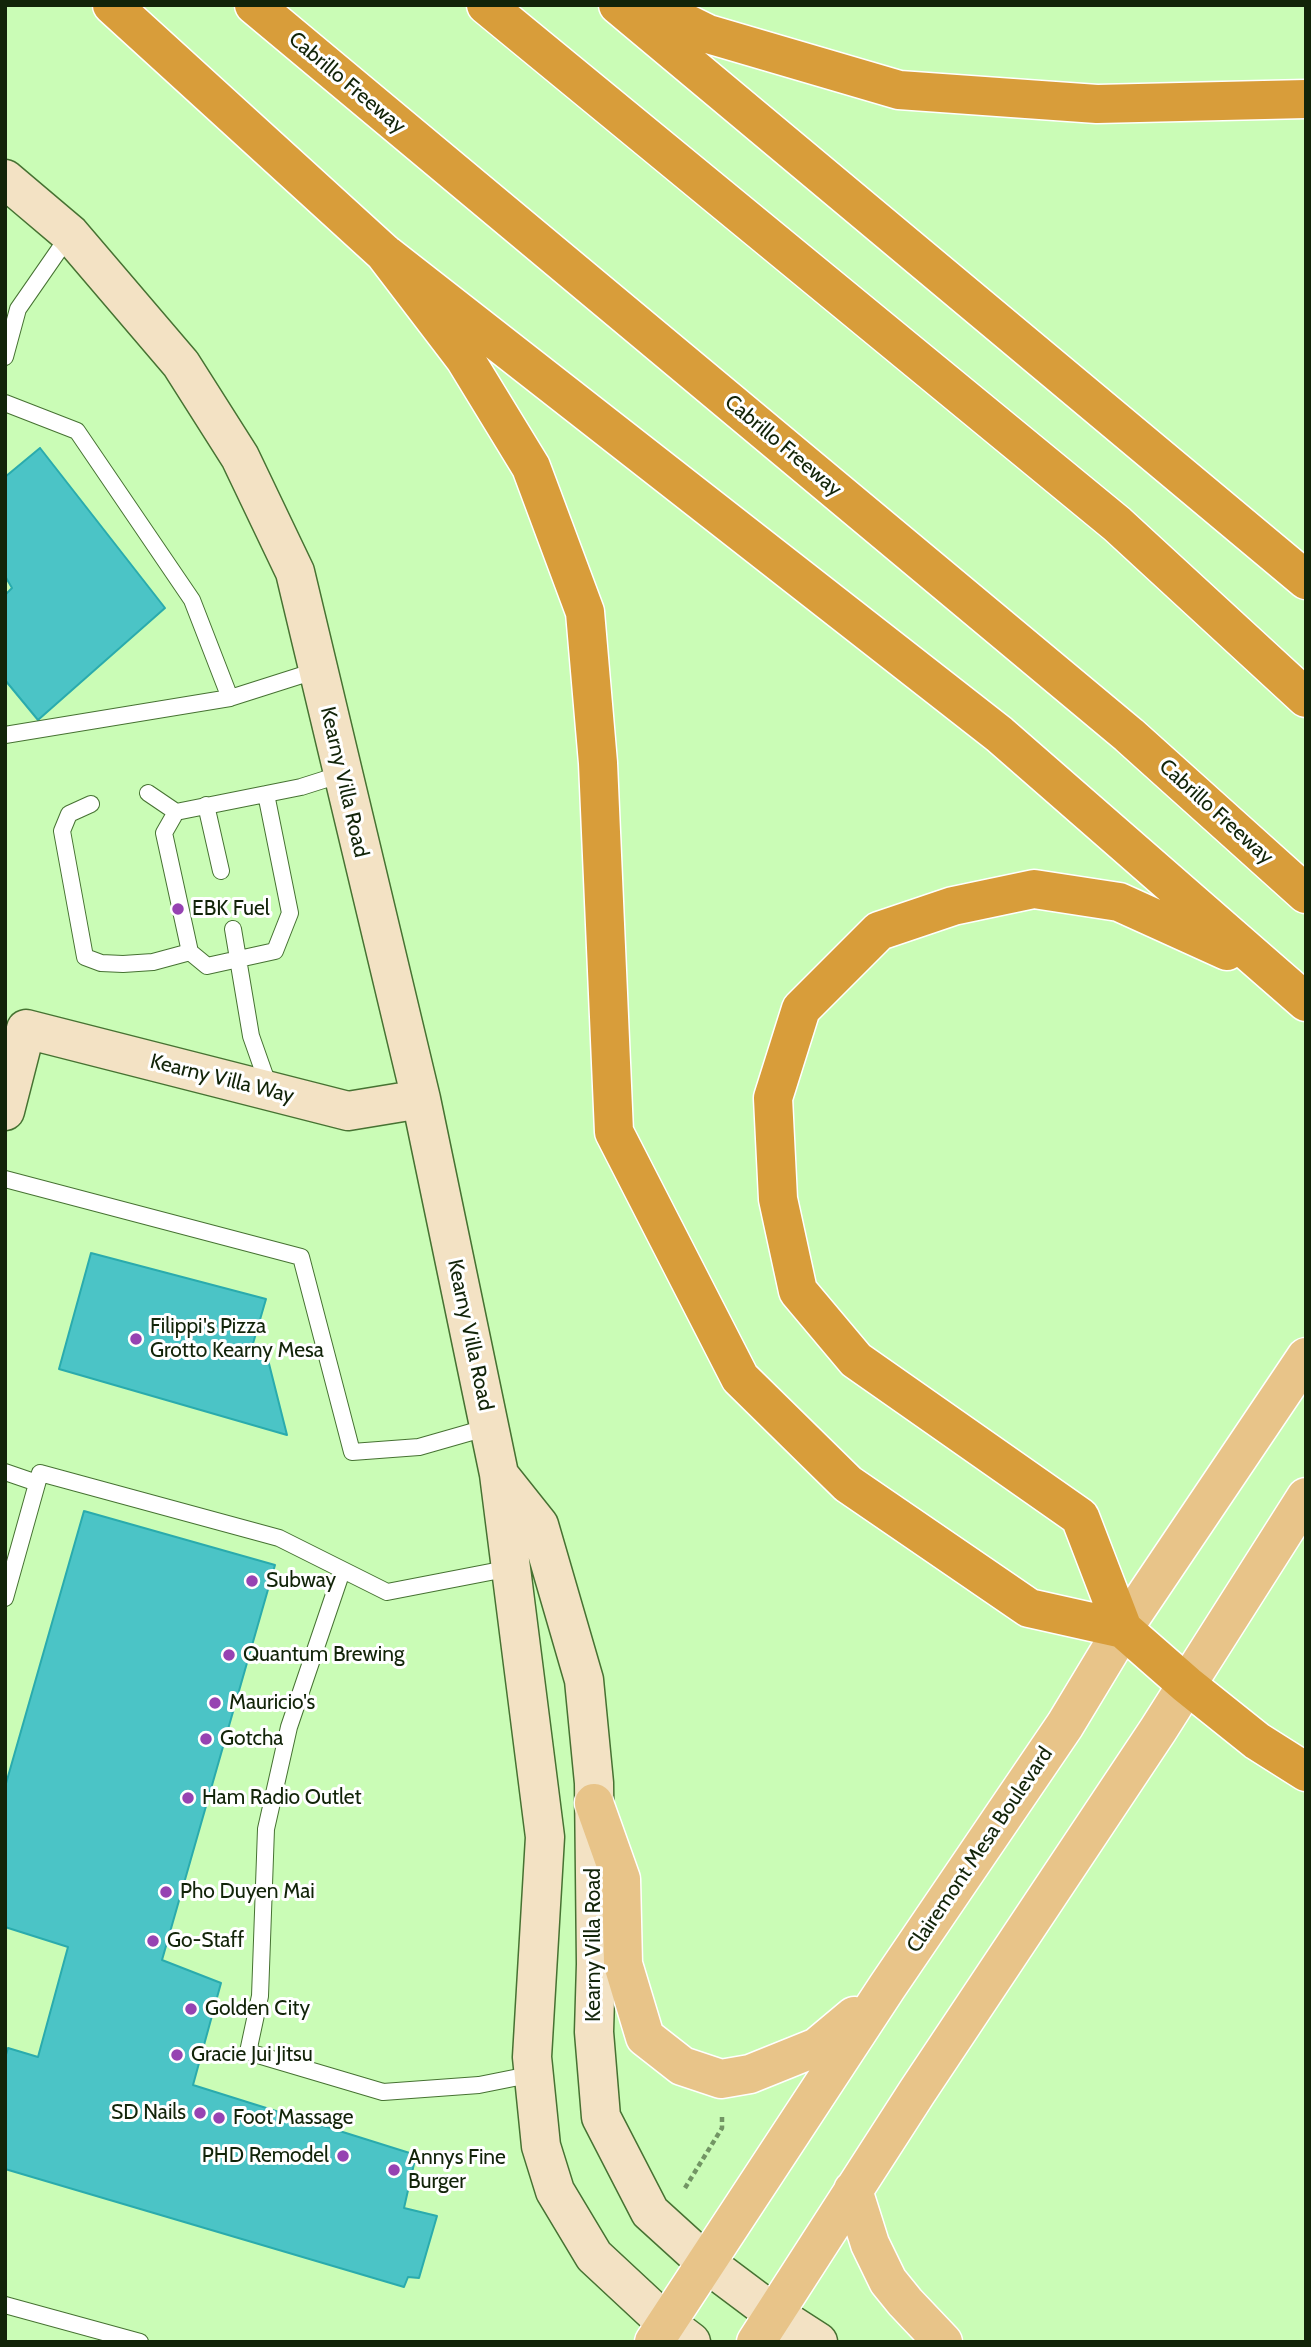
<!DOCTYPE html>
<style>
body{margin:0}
#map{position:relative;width:1311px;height:2347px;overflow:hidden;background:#cafcb6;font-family:Cabin,sans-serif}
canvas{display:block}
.frame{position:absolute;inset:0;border:7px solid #122409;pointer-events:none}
</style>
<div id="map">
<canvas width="1311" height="2347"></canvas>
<div class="frame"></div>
</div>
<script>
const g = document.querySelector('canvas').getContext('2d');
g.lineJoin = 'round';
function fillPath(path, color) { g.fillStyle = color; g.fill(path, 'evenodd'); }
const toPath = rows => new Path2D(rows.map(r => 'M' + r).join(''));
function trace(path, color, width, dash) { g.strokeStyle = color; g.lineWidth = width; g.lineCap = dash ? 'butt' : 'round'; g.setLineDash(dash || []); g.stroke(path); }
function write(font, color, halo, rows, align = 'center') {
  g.font = font + ' Cabin,sans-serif'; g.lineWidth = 6; g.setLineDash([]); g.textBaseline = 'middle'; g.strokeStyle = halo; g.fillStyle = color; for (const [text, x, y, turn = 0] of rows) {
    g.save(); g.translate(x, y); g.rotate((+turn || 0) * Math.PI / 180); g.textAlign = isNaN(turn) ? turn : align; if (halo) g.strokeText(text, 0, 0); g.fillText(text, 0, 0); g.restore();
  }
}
const building = toPath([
 [40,448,165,608,38,720,5,680,5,595,12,588,5,576,5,477,40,448],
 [91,1253,266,1299,252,1347,264,1344,287,1435,59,1369,91,1253],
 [84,1511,275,1565,162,1960,221,1983,193,2085,416,2155,404,2208,437,2216,419,2278,408,2277,404,2287,5,2169,5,2058,8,2048,38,2057,68,1947,5,1927,5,1787,84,1511]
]);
const path = toPath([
 [685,2188,722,2128,722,2116]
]);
const lane = toPath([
 [5,357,18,309,70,234],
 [5,403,77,431,192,600,230,698],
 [5,735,230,698,318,670],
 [148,793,176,812],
 [266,794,290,913,275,951,207,966,190,952,164,833,176,812,301,787,342,774],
 [91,804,69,814,62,831,85,957,101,963,123,964,153,962,190,952],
 [206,805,221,871],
 [233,929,251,1036,270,1090],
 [5,1179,301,1257,352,1452,419,1447,489,1427],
 [5,1472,37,1483],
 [342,1571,289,1727,266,1829,260,1996,248,2052,383,2092,479,2085,534,2074],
 [5,1598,40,1473,279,1538,387,1592,511,1568],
 [5,2305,140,2342]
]);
const secondary = toPath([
 [5,179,70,234,181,364,240,457,295,572,421,1099,499,1474,545,1837,532,2057,541,2146,555,2191,594,2256,666,2323,691,2342],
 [5,1111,26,1029,348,1111,421,1099],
 [500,1476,539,1525,584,1680,594,1783,596,1964,594,2032,601,2117,650,2212,705,2262,773,2313,818,2342]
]);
const primary = toPath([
 [594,1803,621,1879,623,1964,645,2037,682,2066,721,2079,750,2074,817,2047,854,2016],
 [853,2190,870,2244,888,2281,905,2302,943,2342],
 [654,2342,887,1987,1065,1725,1123,1629,1306,1357],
 [756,2342,917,2092,1158,1730,1306,1497]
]);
const highway = toPath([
 [112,5,384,253,999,734,1306,1002],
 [254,5,1129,735,1306,894],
 [486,5,1117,524,1306,698],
 [618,5,1306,580],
 [649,5,708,34,899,90,1097,104,1306,99],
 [384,253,465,359,531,467,585,612,598,763,614,1132,740,1378,848,1484,1029,1608,1123,1629],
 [1227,951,1119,902,1034,889,953,906,879,931,801,1009,773,1098,778,1199,798,1291,856,1360,1080,1517,1123,1629,1187,1685,1257,1741,1306,1772]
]);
const markers = [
 [178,909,7,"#9643b2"],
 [136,1339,7,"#9643b2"],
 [252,1581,7,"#9643b2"],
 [229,1655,7,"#9643b2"],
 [215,1703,7,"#9643b2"],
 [206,1739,7,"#9643b2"],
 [188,1798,7,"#9643b2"],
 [166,1892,7,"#9643b2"],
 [153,1941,7,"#9643b2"],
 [191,2009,7,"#9643b2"],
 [177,2055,7,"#9643b2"],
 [200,2113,7,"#9643b2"],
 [219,2118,7,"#9643b2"],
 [343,2156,7,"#9643b2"],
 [394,2170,7,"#9643b2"]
];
const streetNames = [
 ["Cabrillo Freeway",347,83,40],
 ["Cabrillo Freeway",783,446,40],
 ["Kearny Villa Road",344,782,77],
 ["Cabrillo Freeway",1216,812,42],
 ["Kearny Villa Way",222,1079,14],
 ["Kearny Villa Road",470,1335,78],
 ["Clairemont Mesa Boulevard",980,1850,-56],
 ["Kearny Villa Road",594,1945,-90]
];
const poiNames = [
 ["EBK Fuel",192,909],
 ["Filippi's Pizza",150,1327],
 ["Grotto Kearny Mesa",150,1351],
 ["Subway",266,1581],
 ["Quantum Brewing",243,1655],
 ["Mauricio's",229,1703],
 ["Gotcha",220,1739],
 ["Ham Radio Outlet",202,1798],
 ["Pho Duyen Mai",180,1892],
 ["Go-Staff",167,1941],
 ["Golden City",205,2009],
 ["Gracie Jui Jitsu",191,2055],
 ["SD Nails",186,2113,"right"],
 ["Foot Massage",233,2118],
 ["PHD Remodel",329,2156,"right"],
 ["Annys Fine",408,2158],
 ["Burger",408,2182]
];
fillPath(building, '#4bc4c6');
trace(building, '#2aabad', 2);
trace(lane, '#467232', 18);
trace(secondary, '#467232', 41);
trace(primary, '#fff', 41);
trace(highway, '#fff', 41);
trace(path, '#729564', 4.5, [5, 3.5]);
trace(lane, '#fff', 16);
trace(secondary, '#f3e2c4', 38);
trace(primary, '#e8c489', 38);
trace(highway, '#d89d3a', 38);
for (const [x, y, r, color] of markers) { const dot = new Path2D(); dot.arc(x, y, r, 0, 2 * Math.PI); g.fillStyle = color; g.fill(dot); trace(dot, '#fff', 2.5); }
write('21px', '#122409', '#fff', streetNames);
write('21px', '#122409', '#fff', poiNames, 'left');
</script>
